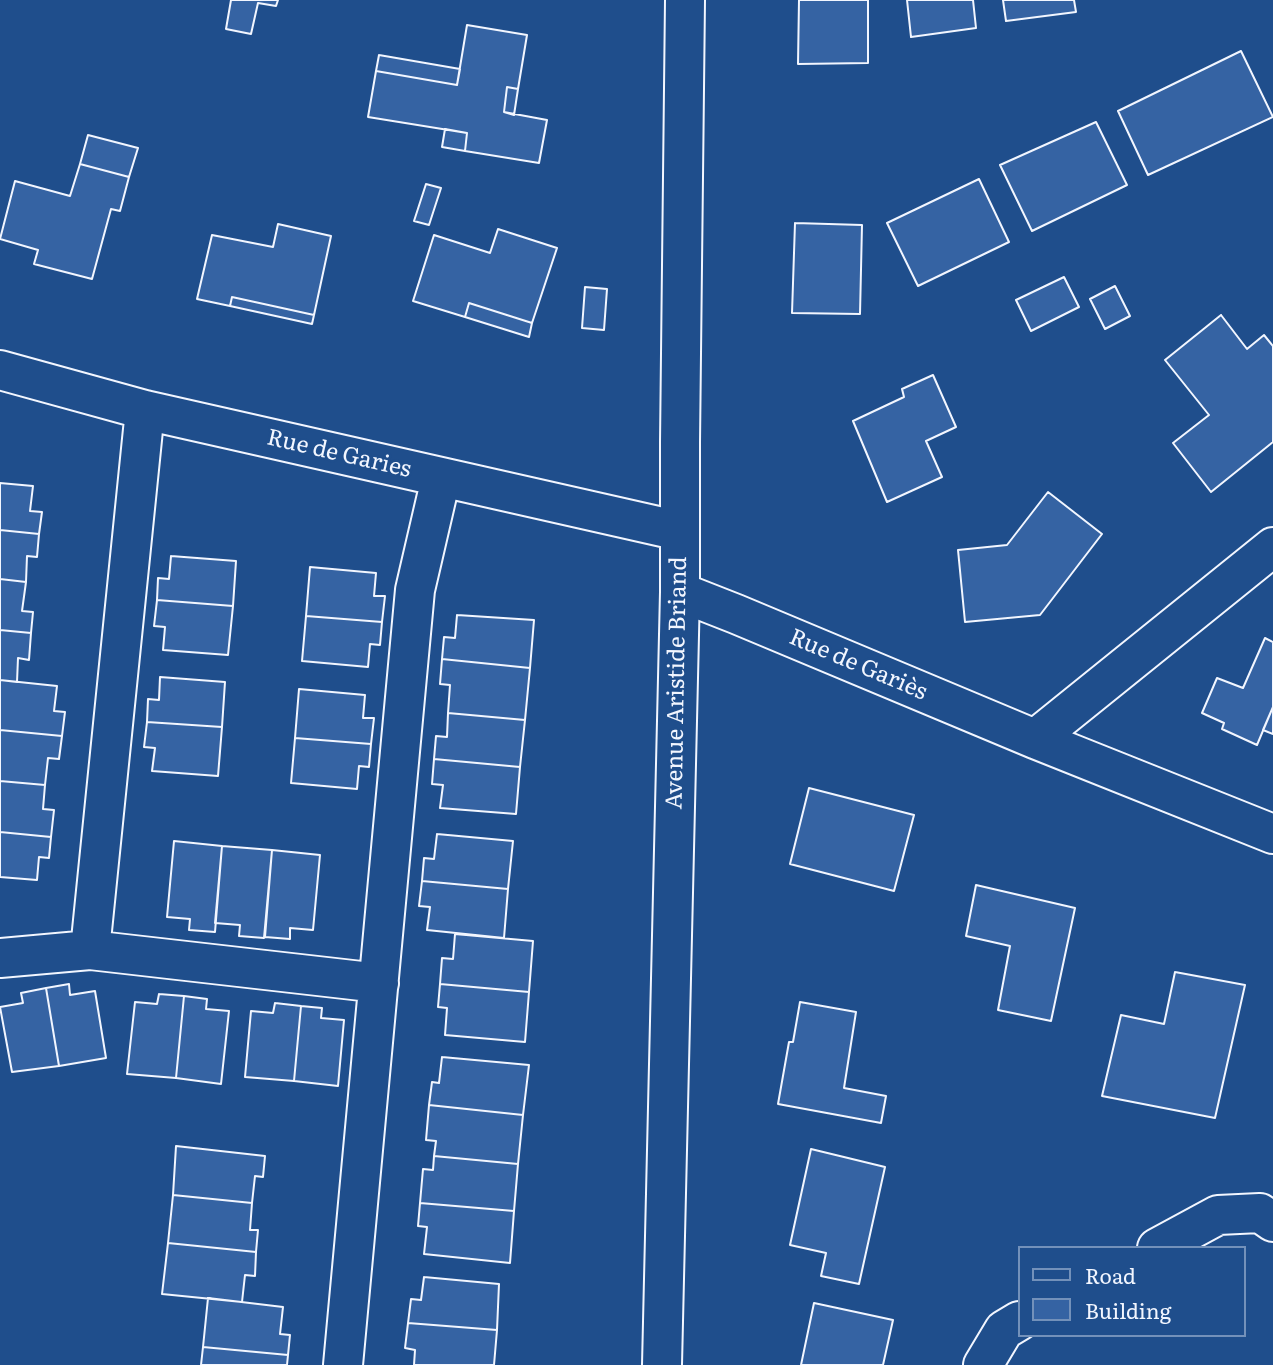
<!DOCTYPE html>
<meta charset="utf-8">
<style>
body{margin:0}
#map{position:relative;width:1273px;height:1365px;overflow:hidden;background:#1f4e8c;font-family:Literata,serif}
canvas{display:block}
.legend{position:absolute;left:1018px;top:1246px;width:228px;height:91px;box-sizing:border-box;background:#1f4e8c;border:2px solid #7391ba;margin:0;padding:9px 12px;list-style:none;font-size:21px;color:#f2f6ff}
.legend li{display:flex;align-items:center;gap:14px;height:35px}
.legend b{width:35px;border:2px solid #7391ba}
</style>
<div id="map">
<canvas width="1273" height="1365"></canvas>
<ul class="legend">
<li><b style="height:9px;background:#1f4e8c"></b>Road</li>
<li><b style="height:19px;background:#3563a3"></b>Building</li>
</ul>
</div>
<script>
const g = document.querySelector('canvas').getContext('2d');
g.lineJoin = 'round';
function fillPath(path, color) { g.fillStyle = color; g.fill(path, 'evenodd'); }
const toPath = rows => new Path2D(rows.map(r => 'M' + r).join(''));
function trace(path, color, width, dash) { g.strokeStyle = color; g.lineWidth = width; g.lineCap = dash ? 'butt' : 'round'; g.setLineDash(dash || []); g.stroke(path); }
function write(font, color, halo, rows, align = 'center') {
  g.font = font + ' Literata,serif'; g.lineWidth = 5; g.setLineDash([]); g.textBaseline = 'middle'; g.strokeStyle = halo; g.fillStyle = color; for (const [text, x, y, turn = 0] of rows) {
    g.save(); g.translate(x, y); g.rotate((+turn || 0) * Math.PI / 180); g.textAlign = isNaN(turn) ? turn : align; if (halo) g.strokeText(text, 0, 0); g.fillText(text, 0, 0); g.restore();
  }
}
const building = toPath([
 [231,0,278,0,276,6,258,3,251,34,226,29,231,0],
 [799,0,868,0,868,63,798,64,799,0],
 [907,0,973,0,976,28,911,37,907,0],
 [1003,0,1074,0,1076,12,1006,21,1003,0],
 [467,25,527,35,518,89,507,87,504,112,547,120,539,163,465,151,467,133,368,117,376,71,457,85,467,25],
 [1241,51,1273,117,1148,175,1118,111,1241,51],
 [379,55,460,69,457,85,376,71,379,55],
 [507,87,518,89,514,115,504,112,507,87],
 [1096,122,1127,185,1032,231,1000,165,1096,122],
 [445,129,467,133,465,151,442,147,445,129],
 [88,135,138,148,129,177,80,164,88,135],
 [80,164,129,177,120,211,111,209,92,279,34,264,38,250,0,239,15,181,70,196,80,164],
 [979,179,1009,242,918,286,887,223,979,179],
 [426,184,441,188,429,225,414,221,426,184],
 [795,223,862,225,860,314,792,313,795,223],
 [278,224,331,236,314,315,232,297,230,306,197,299,212,235,273,247,278,224],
 [498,229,557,248,532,323,469,303,465,317,413,301,434,235,490,253,498,229],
 [1064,277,1079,307,1031,331,1016,300,1064,277],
 [1115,286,1130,316,1105,329,1090,299,1115,286],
 [585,287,607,289,604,330,582,328,585,287],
 [232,297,314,315,312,324,230,306,232,297],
 [469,303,532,323,529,337,465,317,469,303],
 [1221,315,1247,349,1264,335,1273,346,1273,442,1211,492,1173,443,1209,415,1165,360,1221,315],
 [933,375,956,427,926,441,942,477,887,502,853,421,904,397,902,389,933,375],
 [0,483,33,486,30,511,42,512,39,534,0,530,0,483],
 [1048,492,1102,534,1040,615,965,622,958,550,1007,545,1048,492],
 [0,530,39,534,37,557,27,556,26,582,0,579,0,530],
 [171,556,236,561,233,606,157,600,158,578,169,579,171,556],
 [310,567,376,573,374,596,385,596,382,622,306,616,310,567],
 [0,579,26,582,22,611,33,612,31,633,0,630,0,579],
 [157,600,233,606,228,655,163,650,165,627,154,626,157,600],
 [457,615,534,620,530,668,442,659,444,637,455,638,457,615],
 [306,616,382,622,380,645,370,644,368,667,302,661,306,616],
 [0,630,31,633,29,660,18,658,17,682,0,680,0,630],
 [1265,638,1273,642,1273,707,1257,745,1222,729,1224,723,1202,713,1217,678,1243,688,1265,638],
 [442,659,530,668,525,720,448,713,450,685,440,684,442,659],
 [160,677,225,682,222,727,147,722,148,699,159,700,160,677],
 [0,680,57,686,54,711,65,712,62,736,0,730,0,680],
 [299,689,365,695,363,718,374,718,371,744,295,738,299,689],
 [1273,707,1273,734,1263,730,1273,707],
 [448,713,525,720,520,767,434,759,436,736,447,737,448,713],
 [147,722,222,727,218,776,152,771,155,748,144,747,147,722],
 [0,730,62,736,59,759,48,758,45,785,0,781,0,730],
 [295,738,371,744,369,767,359,766,357,789,291,783,295,738],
 [434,759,520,767,516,814,440,808,443,785,432,784,434,759],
 [0,781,45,785,43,809,54,810,51,837,0,832,0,781],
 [809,788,914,815,894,891,790,864,809,788],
 [0,832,51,837,49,858,39,857,37,880,0,877,0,832],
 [437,834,513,841,508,889,422,881,424,858,434,859,437,834],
 [174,841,222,846,215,932,189,930,190,919,167,917,174,841],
 [222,846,272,850,264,938,239,936,240,925,215,923,222,846],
 [272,850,320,855,313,930,290,928,290,939,265,937,272,850],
 [422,881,508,889,504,938,427,930,430,907,419,906,422,881],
 [976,885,1075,908,1051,1021,998,1010,1010,946,966,936,976,885],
 [455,934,533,941,529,992,440,984,442,958,453,959,455,934],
 [1175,972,1245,985,1215,1118,1102,1096,1121,1015,1164,1024,1175,972],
 [69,984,70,995,95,991,106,1058,59,1066,46,988,69,984],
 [440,984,529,992,525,1042,445,1035,447,1008,438,1007,440,984],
 [46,988,59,1066,12,1072,0,1007,23,1003,21,993,46,988],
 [159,994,184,996,176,1078,127,1074,135,1002,157,1004,159,994],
 [184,996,207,999,206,1009,229,1011,221,1084,176,1078,184,996],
 [800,1002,856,1012,844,1088,886,1096,881,1123,778,1104,789,1042,793,1042,800,1002],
 [275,1003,301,1006,294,1081,245,1077,251,1011,273,1013,275,1003],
 [301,1006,322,1008,321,1018,344,1020,338,1086,294,1081,301,1006],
 [442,1057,529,1065,523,1115,429,1105,432,1082,439,1083,442,1057],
 [429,1105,523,1115,518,1164,434,1156,436,1141,426,1140,429,1105],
 [176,1146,265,1156,263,1177,255,1176,252,1203,173,1195,176,1146],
 [811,1149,885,1167,859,1284,821,1276,826,1253,790,1245,811,1149],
 [434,1156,518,1164,514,1211,420,1203,423,1169,433,1170,434,1156],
 [173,1195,252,1203,250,1230,258,1230,256,1252,168,1243,173,1195],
 [420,1203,514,1211,510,1263,424,1254,427,1227,418,1226,420,1203],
 [168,1243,256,1252,255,1276,245,1275,242,1302,162,1294,168,1243],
 [424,1277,499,1284,497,1330,408,1323,411,1299,421,1300,424,1277],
 [208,1298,283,1307,280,1334,290,1335,288,1355,203,1347,208,1298],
 [814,1303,893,1320,883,1365,801,1365,814,1303],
 [408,1323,497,1330,494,1365,414,1365,415,1350,405,1348,408,1323],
 [203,1347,288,1355,287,1365,201,1365,203,1347]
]);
const minor = toPath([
 [0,370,145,410,680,531],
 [145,410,90,950,379,983],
 [680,592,736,614,1035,739,1273,834],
 [1035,739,1273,547],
 [0,958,90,950],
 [1157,1248,1218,1215,1260,1213,1273,1222],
 [343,1365,415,590,441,478],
 [662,1365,680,592,680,442,685,0],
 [983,1365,1004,1330,1019,1321]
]);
const streetNames = [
 ["Rue de Garies",339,454,13],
 ["Rue de Gariès",858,665,23],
 ["Avenue Aristide Briand",677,683,-89]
];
fillPath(building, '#3563a3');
trace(building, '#f2f6ff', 2);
trace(minor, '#f2f6ff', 42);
trace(minor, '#1f4e8c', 38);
write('23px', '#f2f6ff', '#1f4e8c', streetNames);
</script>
